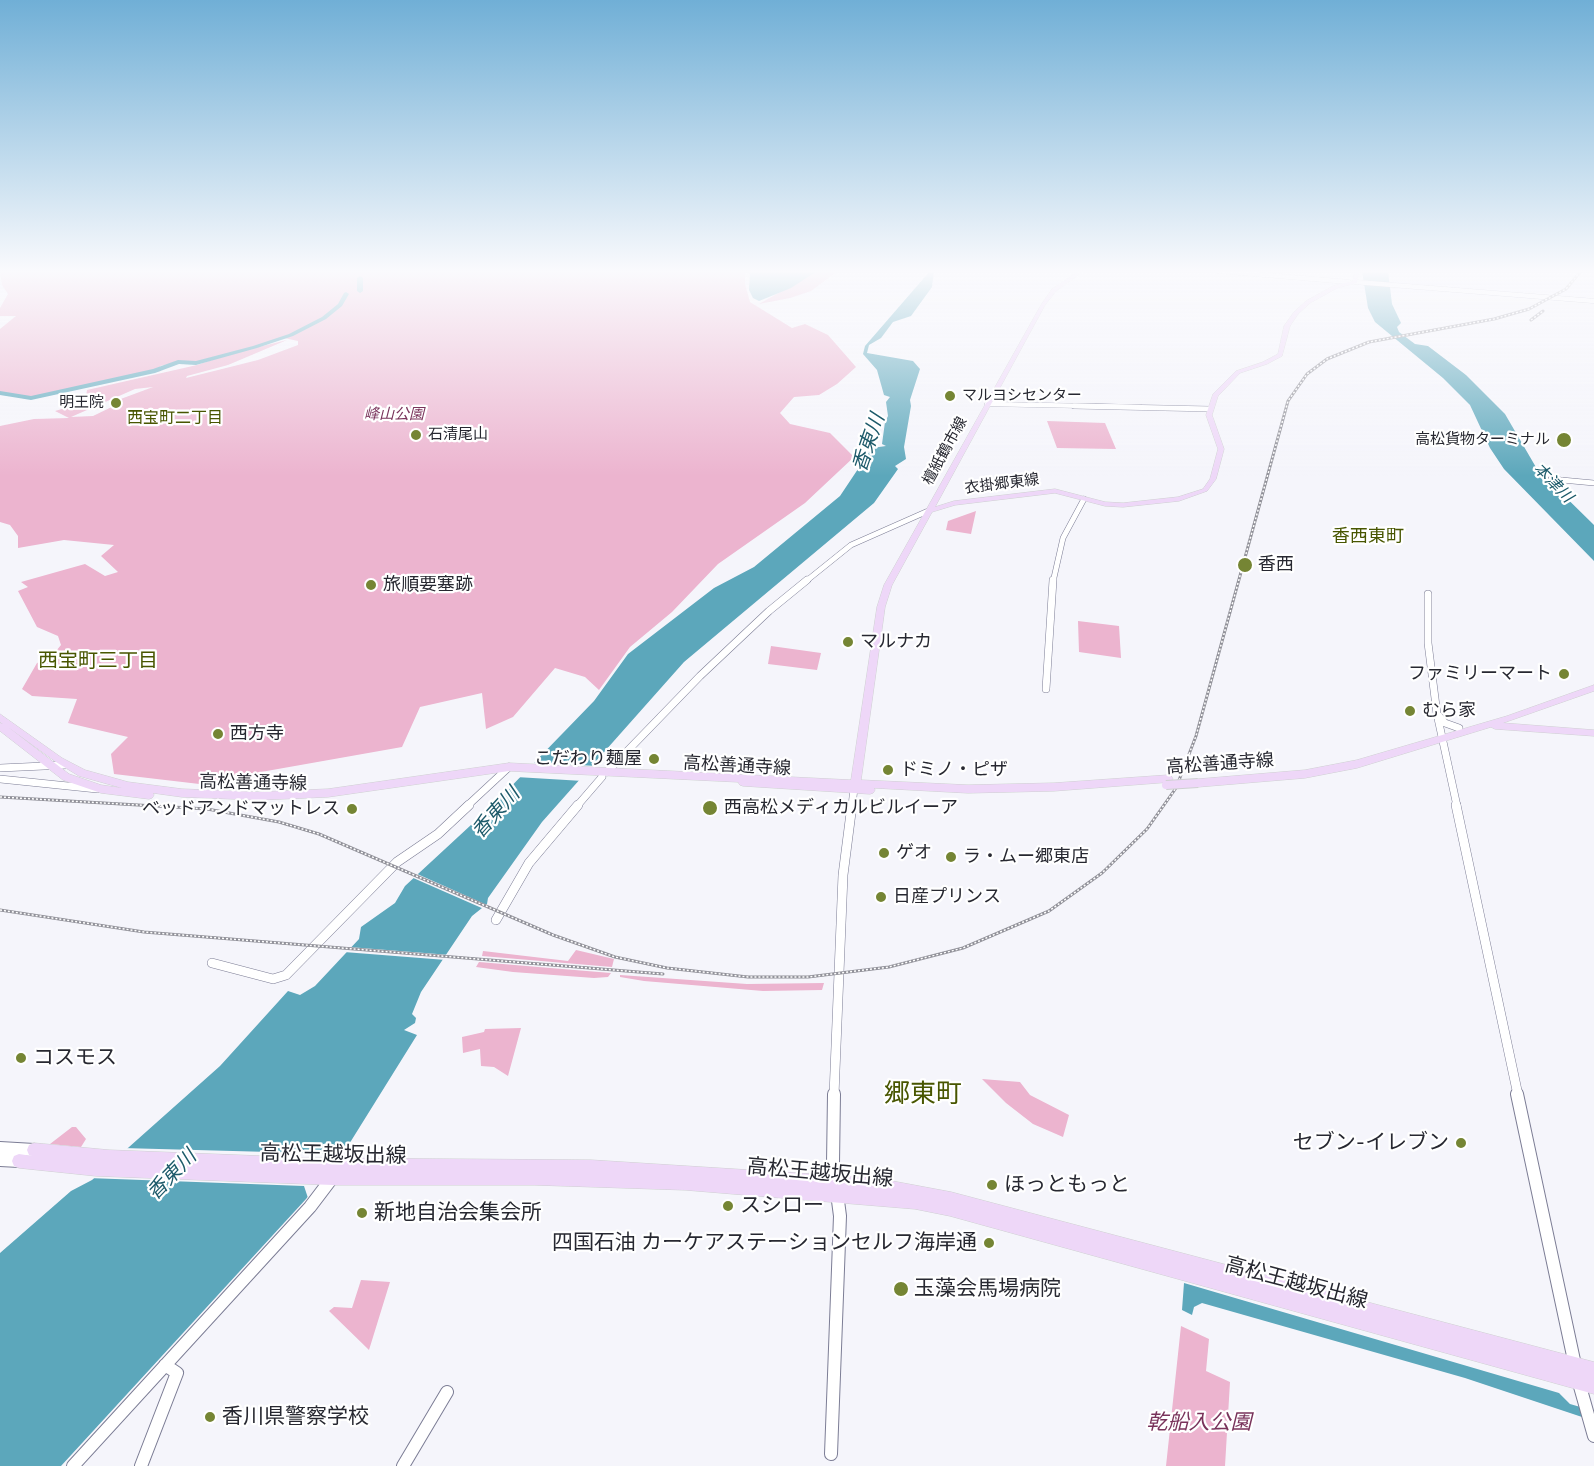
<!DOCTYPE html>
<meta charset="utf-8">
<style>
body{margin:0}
canvas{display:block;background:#f5f5fb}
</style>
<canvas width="1594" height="1466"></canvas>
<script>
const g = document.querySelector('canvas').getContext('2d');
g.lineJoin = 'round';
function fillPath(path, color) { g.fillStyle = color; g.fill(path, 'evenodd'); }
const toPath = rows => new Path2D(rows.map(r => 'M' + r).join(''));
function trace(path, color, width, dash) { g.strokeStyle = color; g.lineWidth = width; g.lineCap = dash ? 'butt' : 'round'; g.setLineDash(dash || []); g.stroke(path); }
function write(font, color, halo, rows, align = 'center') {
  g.font = font + ' "Roboto Serif","Noto Sans JP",serif'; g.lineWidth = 4.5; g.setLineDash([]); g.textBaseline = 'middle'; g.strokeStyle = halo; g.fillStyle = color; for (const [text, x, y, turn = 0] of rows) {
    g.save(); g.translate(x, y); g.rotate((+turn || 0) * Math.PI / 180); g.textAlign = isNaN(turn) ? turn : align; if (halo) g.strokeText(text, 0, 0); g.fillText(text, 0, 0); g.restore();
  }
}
const green = toPath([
 [0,271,745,271,745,284,750,302,792,328,805,324,828,335,856,367,837,384,819,395,794,397,780,413,790,424,830,433,854,457,805,503,718,564,672,612,630,647,599,690,585,677,555,668,513,717,486,729,482,693,420,707,402,747,261,772,225,787,114,774,111,754,128,737,68,723,77,699,32,696,22,689,37,663,51,657,61,645,58,636,37,627,18,591,28,587,21,582,85,564,105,576,118,572,101,556,114,545,64,540,18,548,18,536,10,525,0,522,0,426,34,419,69,418,55,411,85,402,87,390,197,365,218,358,193,364,178,362,160,366,161,371,28,399,0,394,0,329,16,316,0,316,0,308,8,294,2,285],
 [284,338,298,341,298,345,258,360,186,378,187,376,228,365,287,340,222,356],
 [153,387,118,400,122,402,93,416,71,417,135,389],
 [817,271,838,271,811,291,790,298,759,304],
 [1047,421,1105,423,1116,449,1057,448],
 [976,511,971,534,946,530,948,521],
 [1078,621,1119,626,1121,658,1079,652],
 [771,646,821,653,817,670,768,664],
 [576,950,614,959,612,967,482,956,483,951,568,961],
 [479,962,538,967,611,973,608,977,594,978,513,972,476,967],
 [620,975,747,984,824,983,822,990,763,991,644,981,620,977],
 [521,1028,508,1076,494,1067,481,1066,480,1049,463,1053,462,1037,484,1032,485,1029],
 [982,1079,1020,1082,1030,1095,1069,1115,1063,1137,1033,1124,1006,1103],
 [72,1127,76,1127,86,1139,81,1147,50,1144],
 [361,1280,390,1282,369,1350,329,1311,334,1307,352,1308],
 [1181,1326,1209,1339,1206,1371,1230,1382,1225,1466,1166,1466]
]);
const water = toPath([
 [750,271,817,271,791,288,759,301,753,298,749,290],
 [930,271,934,271,932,287,911,316,893,322,881,338,869,345,867,353,913,361,920,369,910,400,911,406,904,447,906,459,895,466,898,469,874,503,684,662,542,822,488,898,487,904,472,916,421,992,412,1014,416,1018,415,1023,404,1030,417,1035,351,1141,306,1199,61,1466,0,1466,0,1253,71,1191,92,1180,220,1066,288,991,300,995,315,986,359,939,361,927,395,903,405,886,498,800,594,701,628,654,714,588,754,567,840,496,872,448,886,446,882,444,885,422,888,416,886,402,890,397,884,395,877,370,863,354,865,346],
 [1362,271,1388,271,1392,304,1401,323,1397,327,1399,332,1415,344,1428,346,1466,375,1505,414,1537,469,1594,525,1594,561,1504,469,1490,448,1470,405,1443,378,1375,322,1368,308],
 [1184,1283,1559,1393,1570,1404,1594,1411,1594,1421,1465,1378,1202,1303,1194,1307,1192,1315,1182,1310]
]);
const pier = toPath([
 [530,762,596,766,583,781,516,777],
 [415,873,487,905,484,909,411,877],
 [349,947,450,955,446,960,344,952],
 [122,1148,344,1154,309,1201,304,1186,88,1178]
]);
const river = toPath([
 [360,276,363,278,363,291,360,293,357,291,357,278,360,276],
 [346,292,349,294,342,306,326,319,293,336,257,348,196,365,179,364,155,373,31,400,0,395,0,391,31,396,153,369,178,360,196,361,253,346,289,334,322,317,338,304,344,293,346,292]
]);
const minorFar4 = toPath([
 [1219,271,1349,282],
 [1355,282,1594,301],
 [987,404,1141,407]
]);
const minorFar3 = toPath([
 [1074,406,1210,409],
 [1551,479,1594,483],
 [805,582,851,545,928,511],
 [1053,582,1063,538,1084,499]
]);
const minorFar2 = toPath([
 [1428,594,1428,643,1437,714,1457,806],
 [1046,689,1053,580],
 [1438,715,1445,723,1459,728],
 [0,768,66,765],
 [607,772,700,676,769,611,807,580],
 [0,779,97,789],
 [467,806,509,767],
 [577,806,602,777],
 [852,806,854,788]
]);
const minorFar1 = toPath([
 [1456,805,1518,1095],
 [496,920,529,863,578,805],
 [212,963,273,979,286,975,397,862,438,834,469,805],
 [834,1095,843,875,852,805]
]);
const minor = toPath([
 [1517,1094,1575,1365],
 [0,1148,34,1150],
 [0,1160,19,1161],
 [1579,1383,1594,1436],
 [831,1454,840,1216,833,1163,834,1094],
 [73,1466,310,1207,332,1178],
 [141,1466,177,1373,165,1365],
 [403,1466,447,1392]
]);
const major = toPath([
 [1079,271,1084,271,1056,291,1045,305,935,507,954,501,1055,489,1105,502,1123,503,1178,497,1203,489,1210,479,1218,449,1206,415,1213,394,1236,371,1263,362,1278,354,1284,326,1294,312,1306,301,1333,286,1353,281,1355,271,1359,271,1357,283,1337,288,1310,303,1298,314,1290,326,1282,356,1267,364,1240,373,1218,396,1212,415,1224,449,1216,479,1207,491,1179,501,1123,507,1105,506,1055,493,955,505,932,512,892,585,885,607,861,780,968,785,1054,783,1168,775,1171,776,1173,779,1171,782,1054,791,968,793,874,788,875,790,873,793,870,794,743,786,740,785,738,782,509,771,328,797,259,800,182,797,153,793,154,795,152,798,149,799,101,793,63,780,0,731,0,723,3,724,0,722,0,714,62,758,85,770,128,782,182,789,259,792,328,789,509,763,851,780,877,607,884,585,1041,305,1052,289,1079,271],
 [8,727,56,762,79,776,122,788,101,785,69,774,8,727],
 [1594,685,1594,691,1503,723,1594,730,1594,736,1495,729,1491,727,1357,768,1305,778,1198,787,1195,786,1193,783,1195,780,1198,779,1305,770,1357,760,1507,716,1594,685],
 [34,1143,109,1150,313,1158,591,1160,876,1178,951,1192,1594,1362,1594,1378,1470,1344,1594,1378,1594,1394,950,1216,915,1209,685,1190,534,1185,333,1185,96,1176,19,1168,14,1166,12,1161,14,1156,19,1154,32,1156,29,1155,27,1150,29,1145,34,1143]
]);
const rail = toPath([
 [1531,320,1543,311],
 [0,797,207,809,279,822,319,834,553,935,615,957,667,968,748,977,808,977,889,967,963,948,1049,911,1102,873,1147,829,1176,788,1196,736,1288,401,1307,374,1327,359,1369,342,1494,319,1529,309,1566,289,1581,271],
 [0,910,144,932,663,974]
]);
const majorBridge = toPath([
 [1166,785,1198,783]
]);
const markers = [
 [950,396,6,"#758534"],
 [116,403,6,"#758534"],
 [416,435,6,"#758534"],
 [1564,440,8,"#758534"],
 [1245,565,8,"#758534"],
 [371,585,6,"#758534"],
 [848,642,6,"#758534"],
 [1564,674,6,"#758534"],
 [1410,711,6,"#758534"],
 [218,734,6,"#758534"],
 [654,759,6,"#758534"],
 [888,770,6,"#758534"],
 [710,808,8,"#758534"],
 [352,809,6,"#758534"],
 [884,853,6,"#758534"],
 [951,857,6,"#758534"],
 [881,897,6,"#758534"],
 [21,1058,6,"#758534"],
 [1461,1143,6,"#758534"],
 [992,1185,6,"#758534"],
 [728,1206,6,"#758534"],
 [362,1213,6,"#758534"],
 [989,1243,6,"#758534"],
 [901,1289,8,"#758534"],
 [210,1417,6,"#758534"]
];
const farPoinames = [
 ["マルヨシセンター",962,396],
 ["明王院",104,403,"right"],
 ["石清尾山",428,435],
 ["高松貨物ターミナル",1550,440,"right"]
];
const farParknames = [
 ["峰山公園",394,415]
];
const farStreetnames = [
 ["檀紙鶴市線",945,451,-61],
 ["衣掛郷東線",1002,484,-7]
];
const farNeighbourhoodnames = [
 ["西宝町二丁目",175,418]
];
const farWaternames = [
 ["本津川",1553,483,45]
];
const farQuarternames = [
 ["香西東町",1368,537]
];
const poiNames = [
 ["香西",1258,565],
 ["旅順要塞跡",383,585],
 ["マルナカ",860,642],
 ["ファミリーマート",1552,674,"right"],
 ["むら家",1422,711],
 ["西方寺",230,734],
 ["こだわり麺屋",642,759,"right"],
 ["ドミノ・ピザ",900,770],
 ["西高松メディカルビルイーア",724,808],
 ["ベッドアンドマットレス",340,809,"right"],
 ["ゲオ",896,853],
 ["ラ・ムー郷東店",963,857],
 ["日産プリンス",893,897]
];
const streetNames = [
 ["高松善通寺線",1220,764,-4],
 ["高松善通寺線",737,766,3],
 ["高松善通寺線",253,783,1]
];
const waterNames = [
 ["香東川",869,443,-71],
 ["香東川",496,813,-48],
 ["香東川",172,1175,-46]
];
const neighbourhoodNames = [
 ["西宝町三丁目",98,661]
];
const nearPoinames = [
 ["コスモス",33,1058],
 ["セブン-イレブン",1449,1143,"right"],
 ["ほっともっと",1004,1185],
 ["スシロー",740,1206],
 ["新地自治会集会所",374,1213],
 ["四国石油 カーケアステーションセルフ海岸通",977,1243,"right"],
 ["玉藻会馬場病院",914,1289],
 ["香川県警察学校",222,1417]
];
const nearStreetnames = [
 ["高松王越坂出線",333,1155,1],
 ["高松王越坂出線",820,1173,5],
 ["高松王越坂出線",1296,1283,15]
];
const nearParknames = [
 ["乾船入公園",1199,1423]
];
const nearQuarternames = [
 ["郷東町",923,1094]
];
fillPath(green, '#ecb4cf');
fillPath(water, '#5ca7bb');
fillPath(pier, '#f5f5fb');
fillPath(river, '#5ca7bb');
trace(minorFar4, '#7c7d95', 5);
trace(minorFar3, '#7c7d95', 6);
trace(minorFar2, '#7c7d95', 8);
trace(minorFar1, '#7c7d95', 10);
trace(minor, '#7c7d95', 14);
trace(major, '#cfd0d2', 1);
trace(minorFar4, '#fff', 4.5);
trace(minorFar3, '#fff', 5);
trace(minorFar2, '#fff', 7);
trace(minorFar1, '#fff', 9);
trace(minor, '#fff', 12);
fillPath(major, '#eed7f8');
trace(rail, '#919199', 3);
trace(rail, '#fff', 1.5, [2]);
trace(majorBridge, '#cfd0d2', 10, []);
trace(majorBridge, '#eed7f8', 8);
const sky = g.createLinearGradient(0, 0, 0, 476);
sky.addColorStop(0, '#70afd6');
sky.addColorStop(0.57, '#fafafd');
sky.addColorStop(1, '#fafafd00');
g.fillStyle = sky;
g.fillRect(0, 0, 1594, 476);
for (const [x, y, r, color] of markers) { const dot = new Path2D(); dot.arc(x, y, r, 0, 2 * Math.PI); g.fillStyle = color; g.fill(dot); trace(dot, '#fff', 2); }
write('15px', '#272831', '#fff', farPoinames, 'left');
write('italic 15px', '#79335b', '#fff', farParknames);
write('15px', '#272831', '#fff', farStreetnames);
write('16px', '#485601', '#fff', farNeighbourhoodnames);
write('italic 16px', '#1d5a6a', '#fff', farWaternames);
write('18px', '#485601', '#fff', farQuarternames);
write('18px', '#272831', '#fff', poiNames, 'left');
write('18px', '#272831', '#fff', streetNames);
write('italic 20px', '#1d5a6a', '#fff', waterNames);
write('20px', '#485601', '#fff', neighbourhoodNames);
write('21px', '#272831', '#fff', nearPoinames, 'left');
write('21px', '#272831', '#fff', nearStreetnames);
write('italic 21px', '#79335b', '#fff', nearParknames);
write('26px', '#485601', '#fff', nearQuarternames);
</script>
